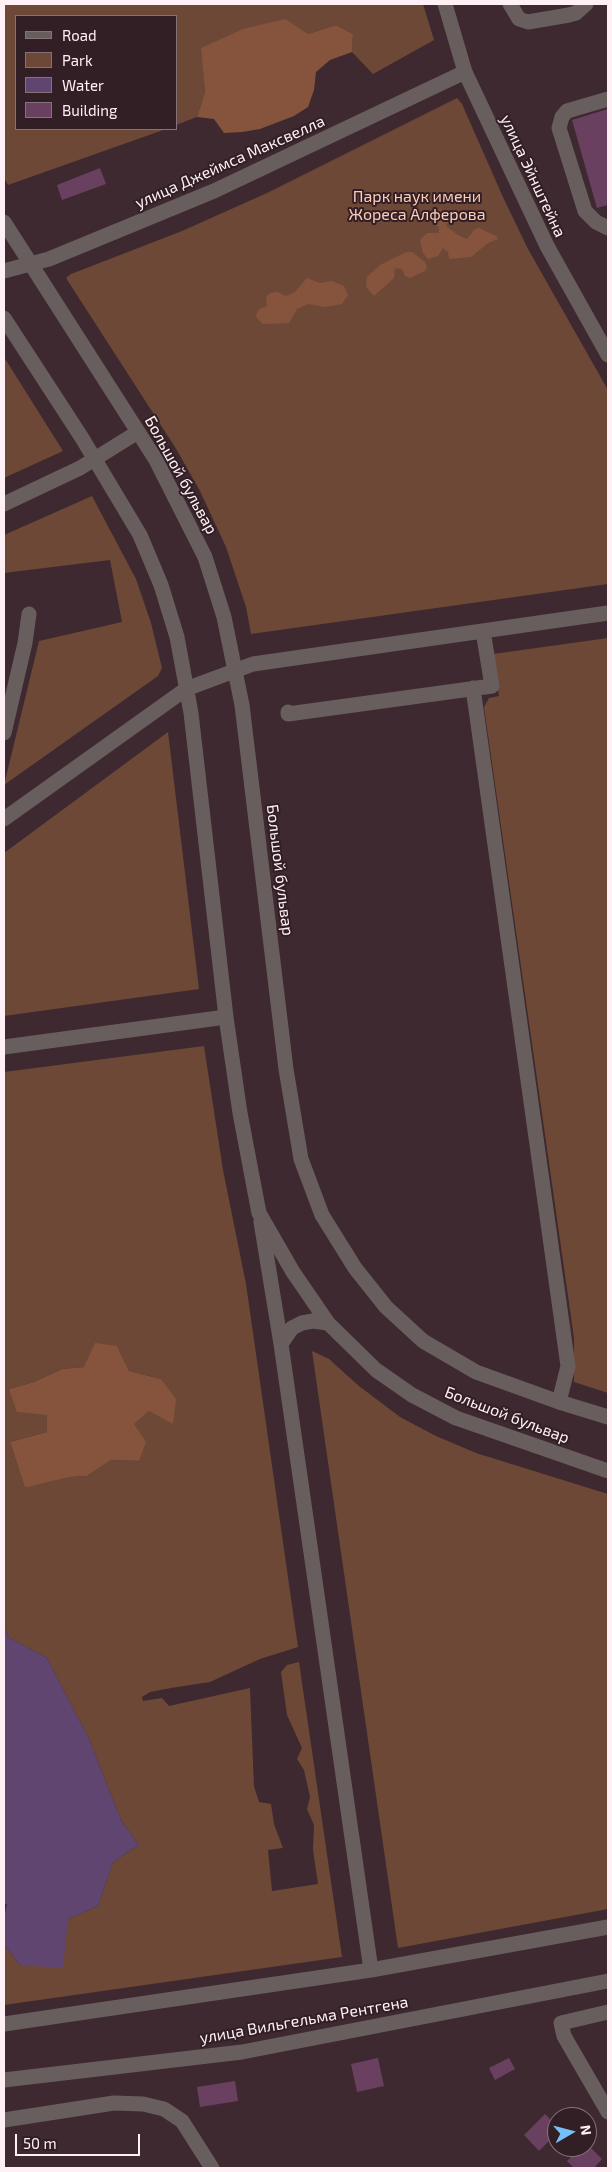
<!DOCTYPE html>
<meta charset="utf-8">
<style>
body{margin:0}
#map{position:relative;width:612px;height:2172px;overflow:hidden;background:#3d292f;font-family:"Exo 2",sans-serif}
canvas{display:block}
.frame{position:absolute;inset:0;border:5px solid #fef0f4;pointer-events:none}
.legend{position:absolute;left:15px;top:15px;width:162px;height:115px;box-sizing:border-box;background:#321f25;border:1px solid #847378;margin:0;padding:6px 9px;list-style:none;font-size:15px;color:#fef0f4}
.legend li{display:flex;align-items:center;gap:10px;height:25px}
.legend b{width:25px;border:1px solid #847378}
.north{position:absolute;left:547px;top:2107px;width:50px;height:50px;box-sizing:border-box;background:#321f25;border:1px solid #847378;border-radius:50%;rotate:82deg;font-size:14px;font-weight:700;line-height:20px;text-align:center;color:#fef0f4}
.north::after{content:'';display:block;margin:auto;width:18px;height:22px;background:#75c0f6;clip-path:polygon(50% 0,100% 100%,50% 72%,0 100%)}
.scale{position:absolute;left:15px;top:2134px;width:125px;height:22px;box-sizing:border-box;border:2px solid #fef0f4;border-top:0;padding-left:6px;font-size:15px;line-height:18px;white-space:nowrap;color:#fef0f4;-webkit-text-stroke:4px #321f25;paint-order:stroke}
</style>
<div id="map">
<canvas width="612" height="2172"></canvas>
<div class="frame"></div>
<ul class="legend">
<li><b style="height:6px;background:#695e5e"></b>Road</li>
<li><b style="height:14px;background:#6d4836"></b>Park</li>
<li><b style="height:14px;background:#604570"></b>Water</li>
<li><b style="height:14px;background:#6a4061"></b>Building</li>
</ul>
<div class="north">N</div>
<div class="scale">50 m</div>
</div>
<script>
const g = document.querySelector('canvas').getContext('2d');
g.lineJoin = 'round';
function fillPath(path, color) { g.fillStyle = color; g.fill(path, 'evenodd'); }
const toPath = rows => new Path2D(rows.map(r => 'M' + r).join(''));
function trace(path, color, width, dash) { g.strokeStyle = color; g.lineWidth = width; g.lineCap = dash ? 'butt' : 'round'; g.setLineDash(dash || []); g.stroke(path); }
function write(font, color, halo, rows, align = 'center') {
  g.font = font + ' "Exo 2",sans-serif'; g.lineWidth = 4; g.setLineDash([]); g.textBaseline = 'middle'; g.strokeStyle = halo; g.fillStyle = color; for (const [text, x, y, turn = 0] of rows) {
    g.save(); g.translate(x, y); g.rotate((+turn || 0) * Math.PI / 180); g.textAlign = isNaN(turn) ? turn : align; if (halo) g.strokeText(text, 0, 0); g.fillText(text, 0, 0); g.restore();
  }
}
const green = toPath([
 [4,4,423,4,434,40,373,74,352,52,353,34,336,25,308,34,202,48,205,92,197,117,176,125,176,16,16,16,16,129,166,129,8,185,4,178],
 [457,98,462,104,502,195,528,249,608,390,608,584,251,634,246,607,226,547,200,491,175,447,66,278,71,274,182,231,267,193],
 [4,357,63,451,4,478],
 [92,496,136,579,151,623,162,668,158,676,4,785,39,641,122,622,110,560,4,573,4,535],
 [608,638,608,1393,574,1382,574,1338,484,707,489,698,499,696,493,654],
 [168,732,199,989,4,1016,4,853],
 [204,1046,223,1170,246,1284,298,1647,260,1659,210,1682,171,1688,150,1692,142,1697,143,1701,162,1698,169,1706,250,1688,254,1786,259,1802,271,1804,274,1824,283,1848,268,1850,272,1891,318,1884,313,1850,314,1825,307,1809,310,1797,304,1770,297,1759,302,1748,287,1715,281,1672,287,1665,299,1662,342,1957,4,2005,4,1945,20,1965,68,1919,98,1906,113,1862,139,1845,121,1820,89,1739,47,1658,8,1637,4,1623,4,1072],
 [117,1346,129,1371,161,1379,149,1411,133,1424,139,1461,111,1460,87,1476,70,1477,25,1488,10,1442,47,1432,47,1415,9,1389,34,1382,62,1369,84,1367],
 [312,1351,329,1359,359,1386,400,1417,436,1436,476,1453,608,1494,608,1909,398,1948]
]);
const forest = toPath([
 [285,19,308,34,336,25,353,34,352,52,330,60,316,72,314,90,308,107,294,116,260,129,242,132,224,133,214,119,197,117,205,92,201,48,243,29],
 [439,209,452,213,446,226,458,235,467,239,475,229,479,228,496,236,498,239,488,243,471,257,449,259,448,252,443,248,438,256,428,259,423,253,420,240,427,233,439,233,439,227,434,224,434,216],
 [406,252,412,252,425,262,427,267,425,271,410,278,405,276,402,269,395,268,394,278,374,296,366,287,367,277,380,265],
 [307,278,320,283,332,281,344,286,348,295,342,304,325,307,308,304,297,309,289,323,263,324,256,317,258,310,267,306,266,297,270,293,277,292,286,296,295,292],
 [95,1343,117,1346,129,1371,161,1379,176,1399,173,1424,149,1411,134,1424,146,1442,139,1461,111,1460,87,1476,70,1477,25,1488,10,1442,47,1432,47,1415,17,1412,9,1389,34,1382,62,1369,84,1367]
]);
const water = toPath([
 [4,1623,8,1637,47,1658,89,1739,121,1820,139,1845,113,1862,98,1906,68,1919,63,1968,20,1965,4,1945,4,1918,7,1904,4,1904]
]);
const building = toPath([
 [608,109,608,205,597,208,572,120],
 [100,168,106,184,62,200,57,185],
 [378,2058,384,2086,357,2092,351,2064],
 [509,2058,515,2069,495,2080,489,2068],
 [235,2081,238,2101,200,2107,197,2087],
 [545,2114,557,2126,557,2133,539,2151,524,2135],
 [587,2144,602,2159,594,2168,574,2168,567,2161,581,2147,587,2147]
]);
const minor = toPath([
 [445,4,465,72,547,246,608,355],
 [510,4,519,19,528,22,569,15,576,13,586,4],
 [608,99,567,111,562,117,559,128,585,211,596,222,608,228],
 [4,222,156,460,205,557,224,617,242,705,286,1069,301,1159,322,1215,355,1268,386,1307,423,1341,476,1372,559,1402,608,1417],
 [4,271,49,259,214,191,465,72],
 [4,318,82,438,140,535,161,585,177,637,191,713,226,1017,240,1113,259,1213,293,1272,328,1323,376,1370,412,1395,456,1418,608,1471],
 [4,504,80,468,138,432],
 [473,688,568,1366,559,1402],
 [288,712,288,714,492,686,483,631],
 [4,733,25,643,29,614],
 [4,819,186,689,253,664,608,613],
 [4,1047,226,1017],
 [261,1222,281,1344,371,1970],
 [281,1344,292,1328,302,1323,313,1321,328,1323],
 [608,2012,561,2023,564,2036,608,2112],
 [4,2024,371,1970,608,1927],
 [4,2080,242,2052,608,1981],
 [4,2120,114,2103,143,2104,164,2109,182,2121,212,2168]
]);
const streetNames = [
 ["улица Джеймса Максвелла",230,162,-24],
 ["улица Эйнштейна",533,176,65],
 ["Большой бульвар",181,475,61],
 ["Большой бульвар",280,870,83],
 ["Большой бульвар",507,1415,21],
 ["улица Вильгельма Рентгена",304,2020,-10]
];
const parkNames = [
 ["Парк наук имени",417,197],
 ["Жореса Алферова",417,215]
];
fillPath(green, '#6d4836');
fillPath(forest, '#86543d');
fillPath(water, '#604570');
fillPath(building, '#6a4061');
trace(minor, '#695e5e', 15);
write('16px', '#fef0f4', '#321f25', streetNames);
write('16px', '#ffceb7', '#321f25', parkNames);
</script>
